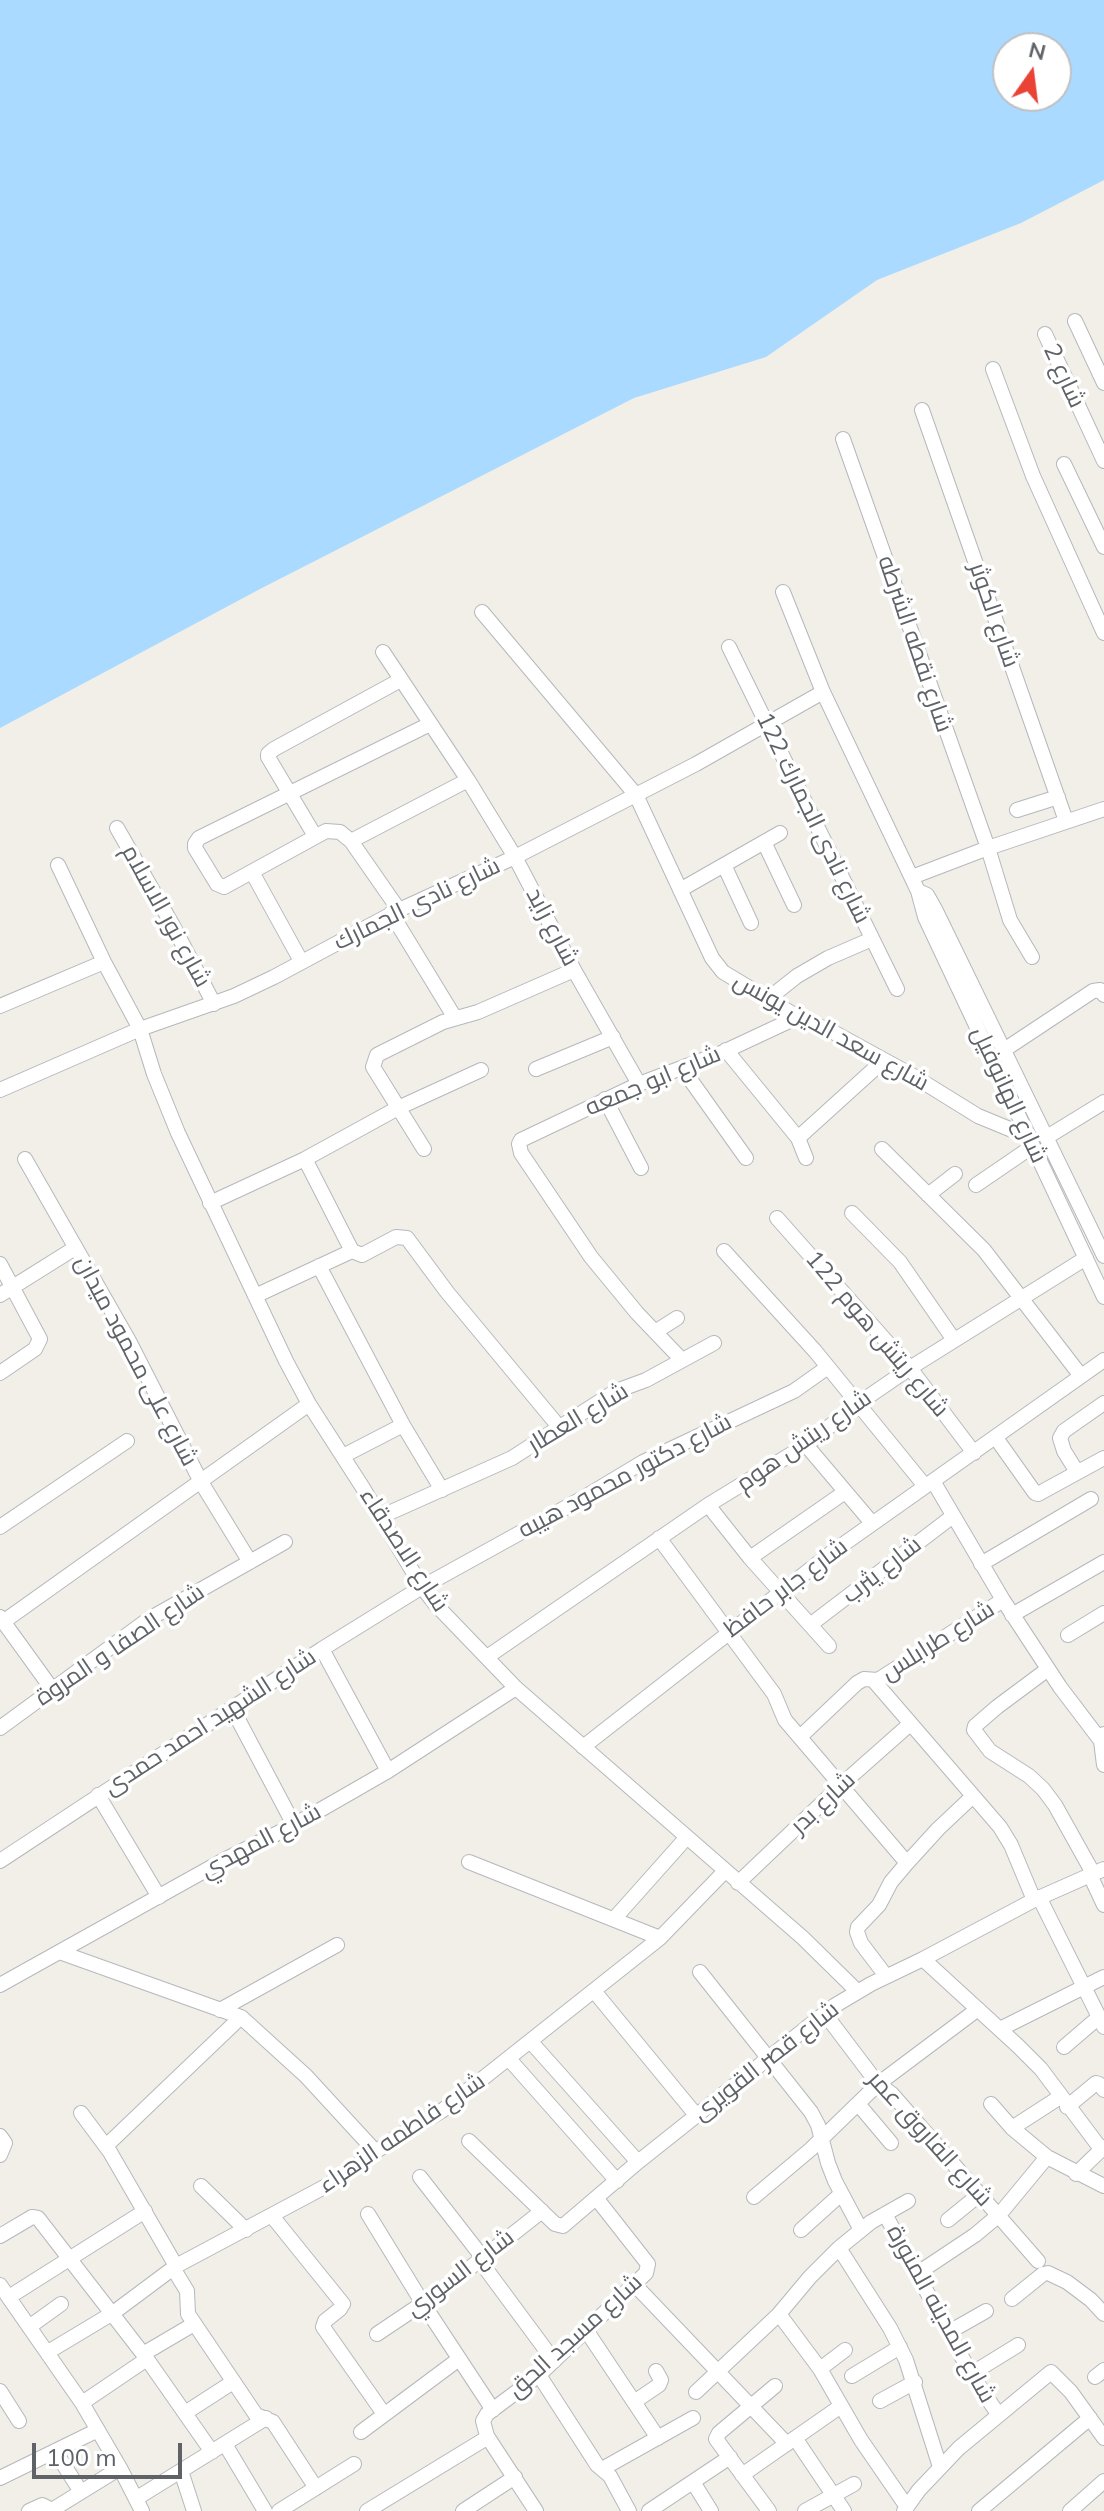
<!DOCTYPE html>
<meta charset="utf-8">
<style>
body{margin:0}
#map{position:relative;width:1104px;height:2511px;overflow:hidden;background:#f1efe8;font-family:Mulish,sans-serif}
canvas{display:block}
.north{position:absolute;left:992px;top:32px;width:80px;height:80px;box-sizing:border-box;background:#fff;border:2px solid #bfc1c3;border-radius:50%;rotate:14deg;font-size:22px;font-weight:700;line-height:32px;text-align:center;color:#5f6368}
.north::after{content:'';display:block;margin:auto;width:28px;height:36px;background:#ea4335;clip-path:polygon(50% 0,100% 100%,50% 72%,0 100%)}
.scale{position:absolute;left:32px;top:2443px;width:150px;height:36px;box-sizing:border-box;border:4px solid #5f6368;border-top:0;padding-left:10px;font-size:24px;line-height:28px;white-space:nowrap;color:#5f6368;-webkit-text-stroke:6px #fff;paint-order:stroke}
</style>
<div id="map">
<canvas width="1104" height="2511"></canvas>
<div class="north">N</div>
<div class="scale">100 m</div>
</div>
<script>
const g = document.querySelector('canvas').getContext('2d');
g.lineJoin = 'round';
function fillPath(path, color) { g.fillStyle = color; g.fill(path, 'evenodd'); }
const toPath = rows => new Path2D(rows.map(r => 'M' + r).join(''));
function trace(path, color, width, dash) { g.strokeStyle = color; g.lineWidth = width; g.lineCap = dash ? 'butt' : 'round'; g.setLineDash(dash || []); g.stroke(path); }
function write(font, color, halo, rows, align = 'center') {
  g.font = font + ' Mulish,Cairo,sans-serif'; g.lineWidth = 7; g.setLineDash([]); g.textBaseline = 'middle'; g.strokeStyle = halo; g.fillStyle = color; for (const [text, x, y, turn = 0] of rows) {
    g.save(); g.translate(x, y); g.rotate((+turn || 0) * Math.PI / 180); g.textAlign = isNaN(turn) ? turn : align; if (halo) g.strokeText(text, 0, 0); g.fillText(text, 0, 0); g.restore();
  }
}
const water = toPath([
 [0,0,1104,0,1104,180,1021,223,877,280,766,357,634,398,260,589,0,728],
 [1008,48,1056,48,1056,96,1008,96]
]);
const minor = toPath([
 [1075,321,1104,383],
 [1045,334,1104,461],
 [993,369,1033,476,1104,633],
 [922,410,1066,821],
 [843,439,988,848,1010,920,1032,957],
 [1064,464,1104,547],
 [783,592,823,692,918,891,925,917,1104,1297],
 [482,612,636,795,712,958,723,972,798,1017,833,1032,915,1077,978,1116,1029,1137],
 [729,647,897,989],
 [383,652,468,780,515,857,574,970,639,1084],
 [1017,810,1058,797],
 [117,828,172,924,214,1004],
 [315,836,268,757,268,754,274,749,395,683],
 [351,841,468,780],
 [764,842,794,905],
 [58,865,104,962,140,1029,154,1074,178,1133,286,1361,309,1404,363,1488,422,1587,436,1605,516,1688,803,1938,857,1991],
 [724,865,751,923],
 [252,872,301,961],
 [912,877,988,848,1104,809],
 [680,890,780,833],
 [918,891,927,895,936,911,1104,1256],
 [399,910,351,841,340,832,326,831,224,887,217,884,195,848,195,844,199,838,430,724],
 [391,913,455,1018],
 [768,999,797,976,828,958,872,939],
 [0,1006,104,962],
 [726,1050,798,1138,806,1158],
 [1004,1050,1093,991,1100,990,1104,995],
 [682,1068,746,1158],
 [536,1069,613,1037],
 [0,1090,140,1029,234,996,274,977,399,910,515,857,696,764,823,692],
 [605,1099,641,1168],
 [1047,1137,1104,1102],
 [798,1138,883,1061],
 [424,1149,373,1067,377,1055,443,1022,478,1012,574,970],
 [882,1149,984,1250,1081,1376],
 [25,1159,129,1341,201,1482,250,1562],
 [305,1159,352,1251,362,1255,396,1237,407,1238,447,1292,560,1428],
 [976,1185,1033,1146],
 [928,1195,955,1174],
 [210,1203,305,1159,398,1108,481,1070],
 [852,1213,900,1262,954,1340],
 [777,1218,910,1368,974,1453],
 [724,1251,815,1351,925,1486],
 [0,1264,40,1339,35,1349,0,1373],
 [319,1266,403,1425,442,1490],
 [0,1295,75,1248],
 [255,1296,352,1251],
 [655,1332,677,1318],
 [682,1360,637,1313,591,1257,521,1153,519,1144,521,1140,639,1084,721,1053,798,1017],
 [996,1438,1035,1493,1038,1494,1104,1458],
 [806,1445,872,1523],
 [343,1456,403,1425],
 [1077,1472,1064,1451,1060,1438,1064,1431,1104,1403],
 [933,1481,1003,1600,1060,1687,1101,1741],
 [708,1505,750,1558,829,1646],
 [380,1517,512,1458,616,1391,646,1380,714,1343],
 [0,1527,127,1441],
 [659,1538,774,1694,785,1720,907,1863],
 [750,1558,845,1492],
 [981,1564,1091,1499],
 [1012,1615,1104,1562],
 [0,1617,52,1689],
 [3,1622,309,1404],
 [810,1625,953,1516],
 [1068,1635,1104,1613],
 [322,1649,388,1771],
 [487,1657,708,1505,806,1445,859,1403,910,1368,1086,1258],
 [1048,1669,997,1707,975,1726,974,1730,990,1751,1029,1776,1043,1789,1055,1805,1093,1873],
 [874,1681,1000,1827,1011,1845,1034,1900],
 [232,1708,294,1825],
 [0,1728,149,1619,285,1542],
 [1104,1734,1101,1741,1104,1765],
 [800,1737,857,1683,864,1679,878,1680,1003,1600],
 [583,1747,831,1553,1104,1360],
 [98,1795,159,1897],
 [0,1861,322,1649,422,1587,583,1498,643,1462,794,1391,828,1367],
 [469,1862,660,1938],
 [1090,1875,1104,1905],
 [738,1883,841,1785,910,1724],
 [1039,1897,1104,2027],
 [614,1919,687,1837],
 [62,1953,241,2017,306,2076,375,2151],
 [923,1959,1018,2046,1041,2069,1101,2149],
 [700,1972,811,2112,818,2125,828,2163,835,2181,861,2230],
 [886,1976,861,1943,857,1932,858,1927,879,1905,891,1882,907,1863,938,1829,973,1796],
 [0,1985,224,1860,294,1825,388,1771,516,1688],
 [594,1991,696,2115],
 [220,2010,337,1945],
 [825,2014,878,2084,892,2094,1038,2261],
 [1000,2029,1104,1977],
 [531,2042,638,2162],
 [1064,2047,1099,2017],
 [509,2059,617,2181],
 [991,2104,1012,2128,1047,2157,1104,2186],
 [859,2105,891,2143],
 [1067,2107,1096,2083,1099,2084,1104,2090],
 [81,2113,110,2152,176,2266],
 [1012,2128,1060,2097],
 [0,2136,5,2143,0,2155],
 [469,2141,555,2224,563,2226,638,2162,834,2006,871,1984,923,1959,1034,1900,1104,1869],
 [106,2146,241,2017],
 [1076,2174,1104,2147],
 [420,2177,483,2258],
 [201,2186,246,2230],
 [754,2197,811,2149,878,2084,978,2009],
 [368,2214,422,2302,493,2410],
 [885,2214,971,2374,998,2414],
 [272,2216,343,2304,340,2309,325,2321,323,2327,384,2414],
 [948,2220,980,2194],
 [801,2230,841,2194],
 [0,2236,32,2217,38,2218,147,2359,212,2452],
 [839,2248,890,2328,906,2360,940,2467],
 [480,2261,554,2361],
 [173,2268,187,2291,188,2314,256,2415,273,2422,316,2488],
 [918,2273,975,2235,999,2215,1047,2157],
 [634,2284,787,2444],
 [0,2285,82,2403,120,2468,142,2511],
 [9,2297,145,2211],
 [1012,2299,1043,2274,1048,2273,1067,2282,1091,2300,1104,2314],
 [779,2314,820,2369,861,2440,907,2507],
 [29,2327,61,2304],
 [586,2330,658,2438],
 [949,2332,986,2311],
 [377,2334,438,2293,542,2211],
 [48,2352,113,2313,176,2266,328,2185,398,2136,443,2110,660,1938,725,1871],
 [143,2354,194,2324],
 [820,2369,845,2350],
 [971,2374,1018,2345],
 [539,2375,597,2465,610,2476,629,2511],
 [852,2376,900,2347],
 [1095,2377,1104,2370],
 [0,2391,19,2421],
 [696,2392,779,2314,810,2277,839,2248,871,2222,908,2201],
 [880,2401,915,2382],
 [634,2402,659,2385,661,2380,656,2371],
 [82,2403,147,2359],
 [185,2413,233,2382],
 [361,2432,459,2359],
 [487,2436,536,2511],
 [795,2438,844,2511],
 [225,2444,265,2511],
 [55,2451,81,2492],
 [602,2469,693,2418],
 [181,2471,194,2511],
 [742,2475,841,2406],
 [0,2478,98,2430],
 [693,2482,711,2511],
 [137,2498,266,2418],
 [29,2511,42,2505,52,2510,120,2468],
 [279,2511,354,2464],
 [367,2511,485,2439,487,2436,483,2421,487,2414,539,2375,646,2273,648,2264,597,2199],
 [463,2511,515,2477],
 [649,2511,730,2457],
 [769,2511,716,2439,719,2433,775,2386],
 [805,2511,854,2484],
 [904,2511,919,2490,959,2448,1051,2372,1071,2392,1104,2438],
 [979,2511,1090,2418],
 [1070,2511,1104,2481]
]);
const streetNames = [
 ["شارع 2",1064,376,65],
 ["شارع الكوثر",994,615,71],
 ["شارع نقطه الشرطه",915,644,71],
 ["شارع نادى الجمارك 122",813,818,64],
 ["شارع نادى الجمارك",417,904,-26],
 ["شارع نور الاسلام",166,916,61],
 ["شارع زايد",552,927,62],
 ["شارع سعد الدين يونس",831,1032,29],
 ["شارع ابو جمعه",653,1081,-23],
 ["شارع الهانوفيل",1009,1095,65],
 ["شارع ريتش هوم 122",877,1334,50],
 ["شارع على محمود ميدان",136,1361,62],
 ["شارع العطار",578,1418,-31],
 ["شارع ريتش هوم",804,1441,-35],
 ["شارع دكتور محمود هيبه",625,1476,-28],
 ["شارع الاصدقاء",404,1550,57],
 ["شارع يثرب",882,1570,-38],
 ["شارع جابر حافظ",786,1588,-37],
 ["شارع طرابلس",938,1641,-32],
 ["شارع الصفا و المروة",120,1645,-34],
 ["شارع الشهيد احمد حمدى",210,1722,-33],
 ["شارع بدر",823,1803,-43],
 ["شارع المهدي",261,1841,-28],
 ["شارع قصر القويرى",766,2061,-38],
 ["شارع فاطمه الزهراء",402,2133,-34],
 ["شارع الفاروق عمر",930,2139,48],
 ["شارع السوري",460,2273,-37],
 ["شارع المدينه المنورة",941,2314,61],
 ["شارع مسجد الحق",575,2336,-42]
];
fillPath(water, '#aadaff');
trace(minor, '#b5b8bc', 16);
trace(minor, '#fff', 14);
write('24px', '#5f6368', '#fff', streetNames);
</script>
